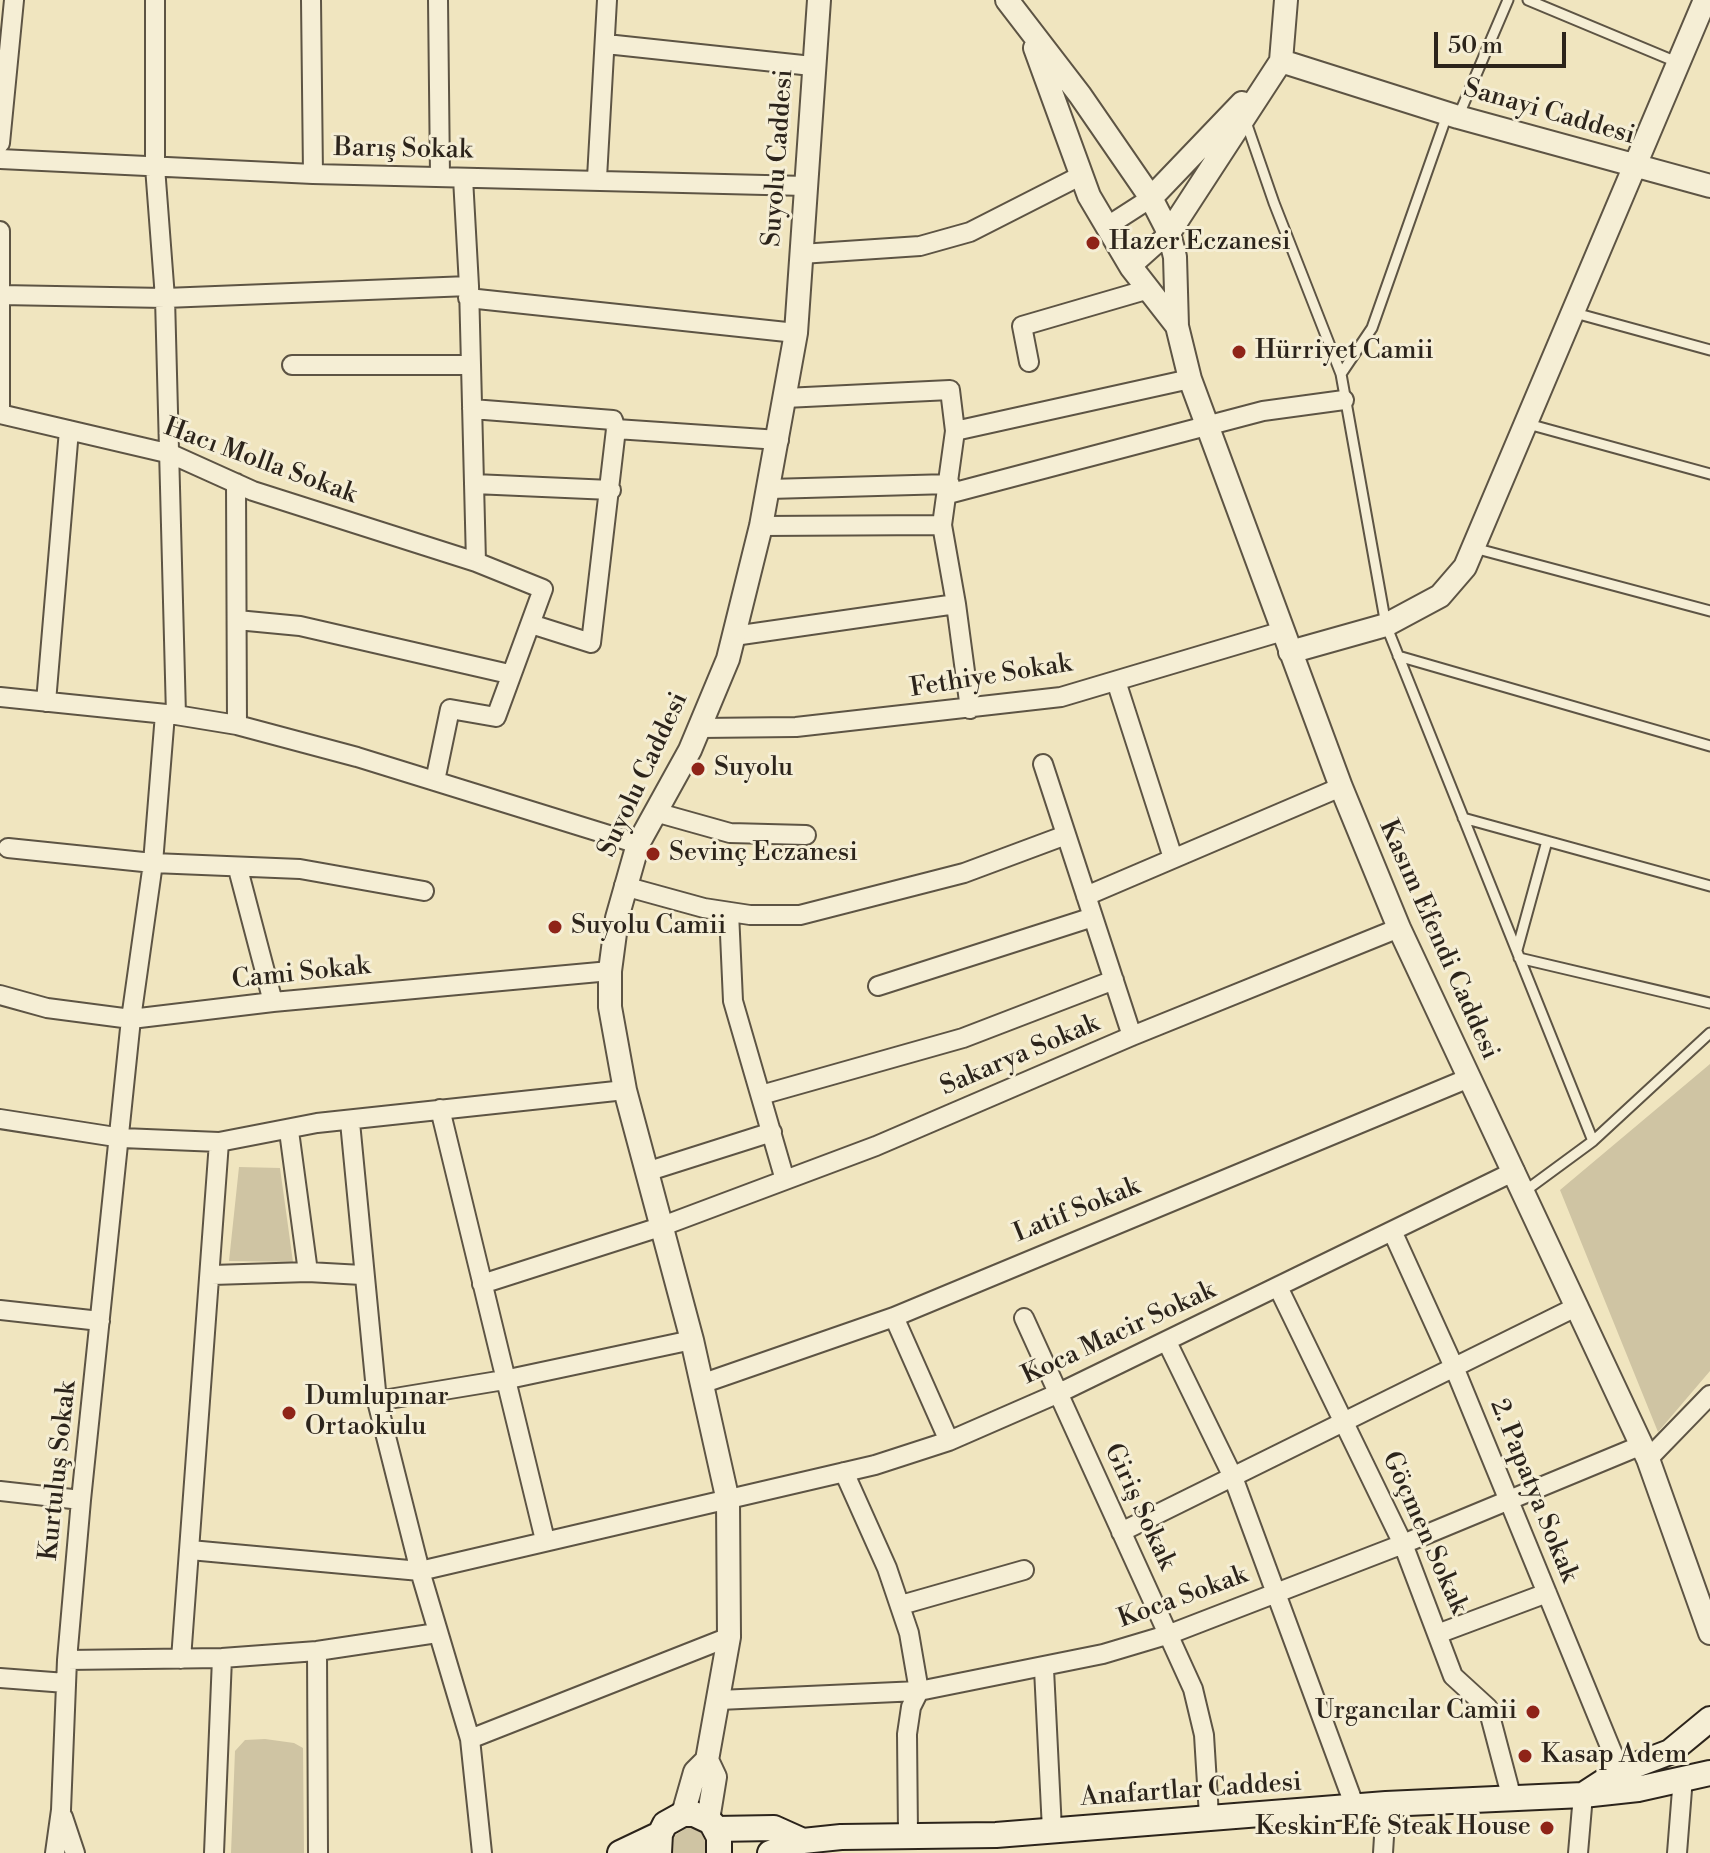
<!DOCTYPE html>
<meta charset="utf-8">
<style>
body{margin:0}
#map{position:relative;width:1710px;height:1853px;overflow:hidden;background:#f0e5bf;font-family:"Libre Bodoni",serif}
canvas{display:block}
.scale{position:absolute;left:1434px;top:32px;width:132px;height:36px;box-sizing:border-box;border:4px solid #2c241b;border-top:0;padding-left:10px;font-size:24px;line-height:28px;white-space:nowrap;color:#2c241b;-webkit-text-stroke:6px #f5eed5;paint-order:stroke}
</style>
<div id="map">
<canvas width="1710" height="1853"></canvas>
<div class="scale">50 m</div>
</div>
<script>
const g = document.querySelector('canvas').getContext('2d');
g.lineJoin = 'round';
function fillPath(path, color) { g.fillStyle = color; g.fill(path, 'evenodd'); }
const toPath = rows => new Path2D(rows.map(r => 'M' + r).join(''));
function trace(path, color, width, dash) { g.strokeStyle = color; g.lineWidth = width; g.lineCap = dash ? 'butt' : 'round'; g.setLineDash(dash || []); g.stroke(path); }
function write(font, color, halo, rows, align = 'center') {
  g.font = font + ' "Libre Bodoni",serif'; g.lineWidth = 6; g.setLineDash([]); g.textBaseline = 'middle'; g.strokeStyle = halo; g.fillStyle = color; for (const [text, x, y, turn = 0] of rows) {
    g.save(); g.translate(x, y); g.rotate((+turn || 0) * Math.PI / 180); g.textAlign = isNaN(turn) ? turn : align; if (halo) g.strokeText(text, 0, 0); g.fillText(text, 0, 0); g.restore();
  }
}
const green = toPath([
 [1710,1064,1710,1371,1658,1432,1560,1190],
 [239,1167,280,1168,293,1262,229,1261],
 [265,1739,294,1743,303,1748,304,1853,231,1853,235,1751,245,1740],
 [688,1827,704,1833,706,1853,673,1853,674,1836]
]);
const service = toPath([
 [1528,0,1679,63],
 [1458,117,1508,0],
 [1246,122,1274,203,1341,374,1386,625,1593,1141],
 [1575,313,1710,350],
 [1341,374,1372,328,1447,115],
 [1528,424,1710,474],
 [1474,548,1710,611],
 [1398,656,1710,746],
 [1463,818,1710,886],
 [1517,950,1547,841],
 [1519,958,1710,1003],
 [1525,1191,1593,1141,1710,1033]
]);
const minor = toPath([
 [155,0,155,167,165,298,176,715],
 [311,0,313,174],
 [438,0,440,175],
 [606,44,812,66],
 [0,143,14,0],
 [0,159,313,174,806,186],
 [463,178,469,286,476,562],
 [597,178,607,0],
 [1106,227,1151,198],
 [0,231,0,414],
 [801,254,920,246,970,232,1082,175],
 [1131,267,1169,233],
 [1,295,165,298,469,286],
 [468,298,796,333],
 [1029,362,1022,326,1149,289],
 [292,365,470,365],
 [785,398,950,390,955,431,1190,379],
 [472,409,613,420,616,429,591,643,531,624],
 [0,414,171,454,253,491,476,562,543,589,496,717,450,709,435,781],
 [616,429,779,440],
 [955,431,942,525,956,604],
 [236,483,237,725],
 [474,484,611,490],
 [769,489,950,484],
 [948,494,1263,411,1344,400],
 [761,526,942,525],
 [237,620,300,626,509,674],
 [734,636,956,604,970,709],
 [1116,681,1173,858],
 [0,697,176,715,237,725,357,757,638,844],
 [46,702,69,430],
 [700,728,796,727,1061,697,1283,631],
 [1043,764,1132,1036],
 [655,812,730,833,806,835],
 [8,848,153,863,300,869,424,891],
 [238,869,273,1002],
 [624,886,704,908,750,915,800,915,964,873,1066,835],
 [1086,896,1341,787],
 [729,912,733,1001,785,1180],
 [878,986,1093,917],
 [0,995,47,1008,131,1019,273,1002,610,971],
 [761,1095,963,1038,1114,980],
 [440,1109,545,1540],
 [0,1119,122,1138,219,1142,317,1123,625,1090],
 [350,1122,377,1401,420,1571,470,1739,482,1853],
 [289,1131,308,1272],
 [646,1172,772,1132],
 [1393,1233,1454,1367,1620,1771],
 [212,1275,308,1272,362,1275],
 [482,1284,660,1227,876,1146,1132,1036,1399,928],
 [1278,1287,1403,1544,1453,1676,1488,1708,1512,1799],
 [0,1310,100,1321],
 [894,1317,949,1441],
 [1024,1318,1193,1689,1204,1735,1209,1816],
 [1167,1342,1233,1477,1355,1807],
 [701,1384,894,1317,1469,1078],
 [377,1401,504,1380,692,1340],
 [1648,1459,1710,1395],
 [844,1472,887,1568,909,1633,919,1691,911,1707,907,1734,908,1833],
 [0,1491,81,1500],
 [1121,1532,1578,1306],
 [190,1550,420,1571,875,1465,949,1441,1059,1393,1515,1171],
 [901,1605,1024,1570],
 [1440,1633,1547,1593],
 [317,1651,318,1853],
 [181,1659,219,1142],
 [67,1660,222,1658,317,1651,437,1633],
 [1044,1669,1052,1830],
 [0,1678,66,1683],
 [719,1700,919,1691,1103,1654,1170,1634,1403,1544,1642,1445],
 [470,1739,729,1637],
 [63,1817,75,1853],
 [55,1853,61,1810,67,1660,81,1500,131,1019,153,863,165,714],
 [214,1853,222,1658],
 [1383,1853,1386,1804],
 [1578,1853,1583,1795],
 [1677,1853,1683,1777]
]);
const tertiary = toPath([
 [1007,0,1080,95,1151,198,1169,233,1175,257,1177,326,1190,379,1341,787,1399,928,1648,1459,1710,1633],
 [1035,48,1089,196,1131,267,1177,326],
 [1281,61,1458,117,1710,186],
 [1151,198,1242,103],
 [1169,233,1281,61,1286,0],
 [1290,652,1386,625,1440,596,1465,567,1705,0],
 [707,1760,729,1637,728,1501,692,1340,625,1090,610,1007,610,971,617,918,638,844,690,750,728,659,761,526,796,333,819,0],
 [707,1760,715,1777,708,1820],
 [683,1814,695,1772,707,1760]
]);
const secondary = toPath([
 [1710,1719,1670,1752,1620,1771,1583,1795,1638,1789,1710,1773],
 [715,1829,774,1828,803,1841],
 [620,1853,660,1834],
 [659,1853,660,1834,665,1824,683,1814,694,1814,711,1822,719,1837,719,1853],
 [770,1853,803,1841,841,1837,996,1835,1386,1804,1583,1795]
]);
const markers = [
 [1093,243,8,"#8f2418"],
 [1239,352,8,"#8f2418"],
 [698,769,8,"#8f2418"],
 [653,854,8,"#8f2418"],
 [555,927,8,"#8f2418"],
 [289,1413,8,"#8f2418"],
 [1533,1712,8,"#8f2418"],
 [1525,1756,8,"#8f2418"],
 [1547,1828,8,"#8f2418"]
];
const streetNames = [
 ["Sanayi Caddesi",1549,113,16],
 ["Barış Sokak",403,150,1],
 ["Suyolu Caddesi",779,158,-86],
 ["Hacı Molla Sokak",260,462,20],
 ["Fethiye Sokak",991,677,-9],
 ["Suyolu Caddesi",644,775,-65],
 ["Kasım Efendi Caddesi",1438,940,66],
 ["Cami Sokak",301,974,-6],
 ["Sakarya Sokak",1020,1056,-23],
 ["Latif Sokak",1077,1211,-22],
 ["Koca Macir Sokak",1119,1334,-25],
 ["Kurtuluş Sokak",59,1471,-84],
 ["2. Papatya Sokak",1533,1491,68],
 ["Giriş Sokak",1139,1507,65],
 ["Göçmen Sokak",1424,1533,66],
 ["Koca Sokak",1183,1598,-20],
 ["Anafartlar Caddesi",1191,1791,-4]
];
const poiNames = [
 ["Hazer Eczanesi",1109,243],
 ["Hürriyet Camii",1255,352],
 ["Suyolu",714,769],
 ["Sevinç Eczanesi",669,854],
 ["Suyolu Camii",571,927],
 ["Dumlupınar",305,1398],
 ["Ortaokulu",305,1428],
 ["Urgancılar Camii",1517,1712,"right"],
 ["Kasap Adem",1541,1756],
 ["Keskin Efe Steak House",1531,1828,"right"]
];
fillPath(green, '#cfc4a3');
trace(service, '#5d5444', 13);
trace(minor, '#5d5444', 22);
trace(tertiary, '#5d5444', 26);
trace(secondary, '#2c241b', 28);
trace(service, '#f5eed5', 9);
trace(minor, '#f5eed5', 18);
trace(tertiary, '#f5eed5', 22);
trace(secondary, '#f5eed5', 24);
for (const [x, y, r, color] of markers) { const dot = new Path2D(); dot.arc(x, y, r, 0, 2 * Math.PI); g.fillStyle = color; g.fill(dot); trace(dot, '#f5eed5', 3); }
write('26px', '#2c241b', '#f5eed5', streetNames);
write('26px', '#2c241b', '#f5eed5', poiNames, 'left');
</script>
